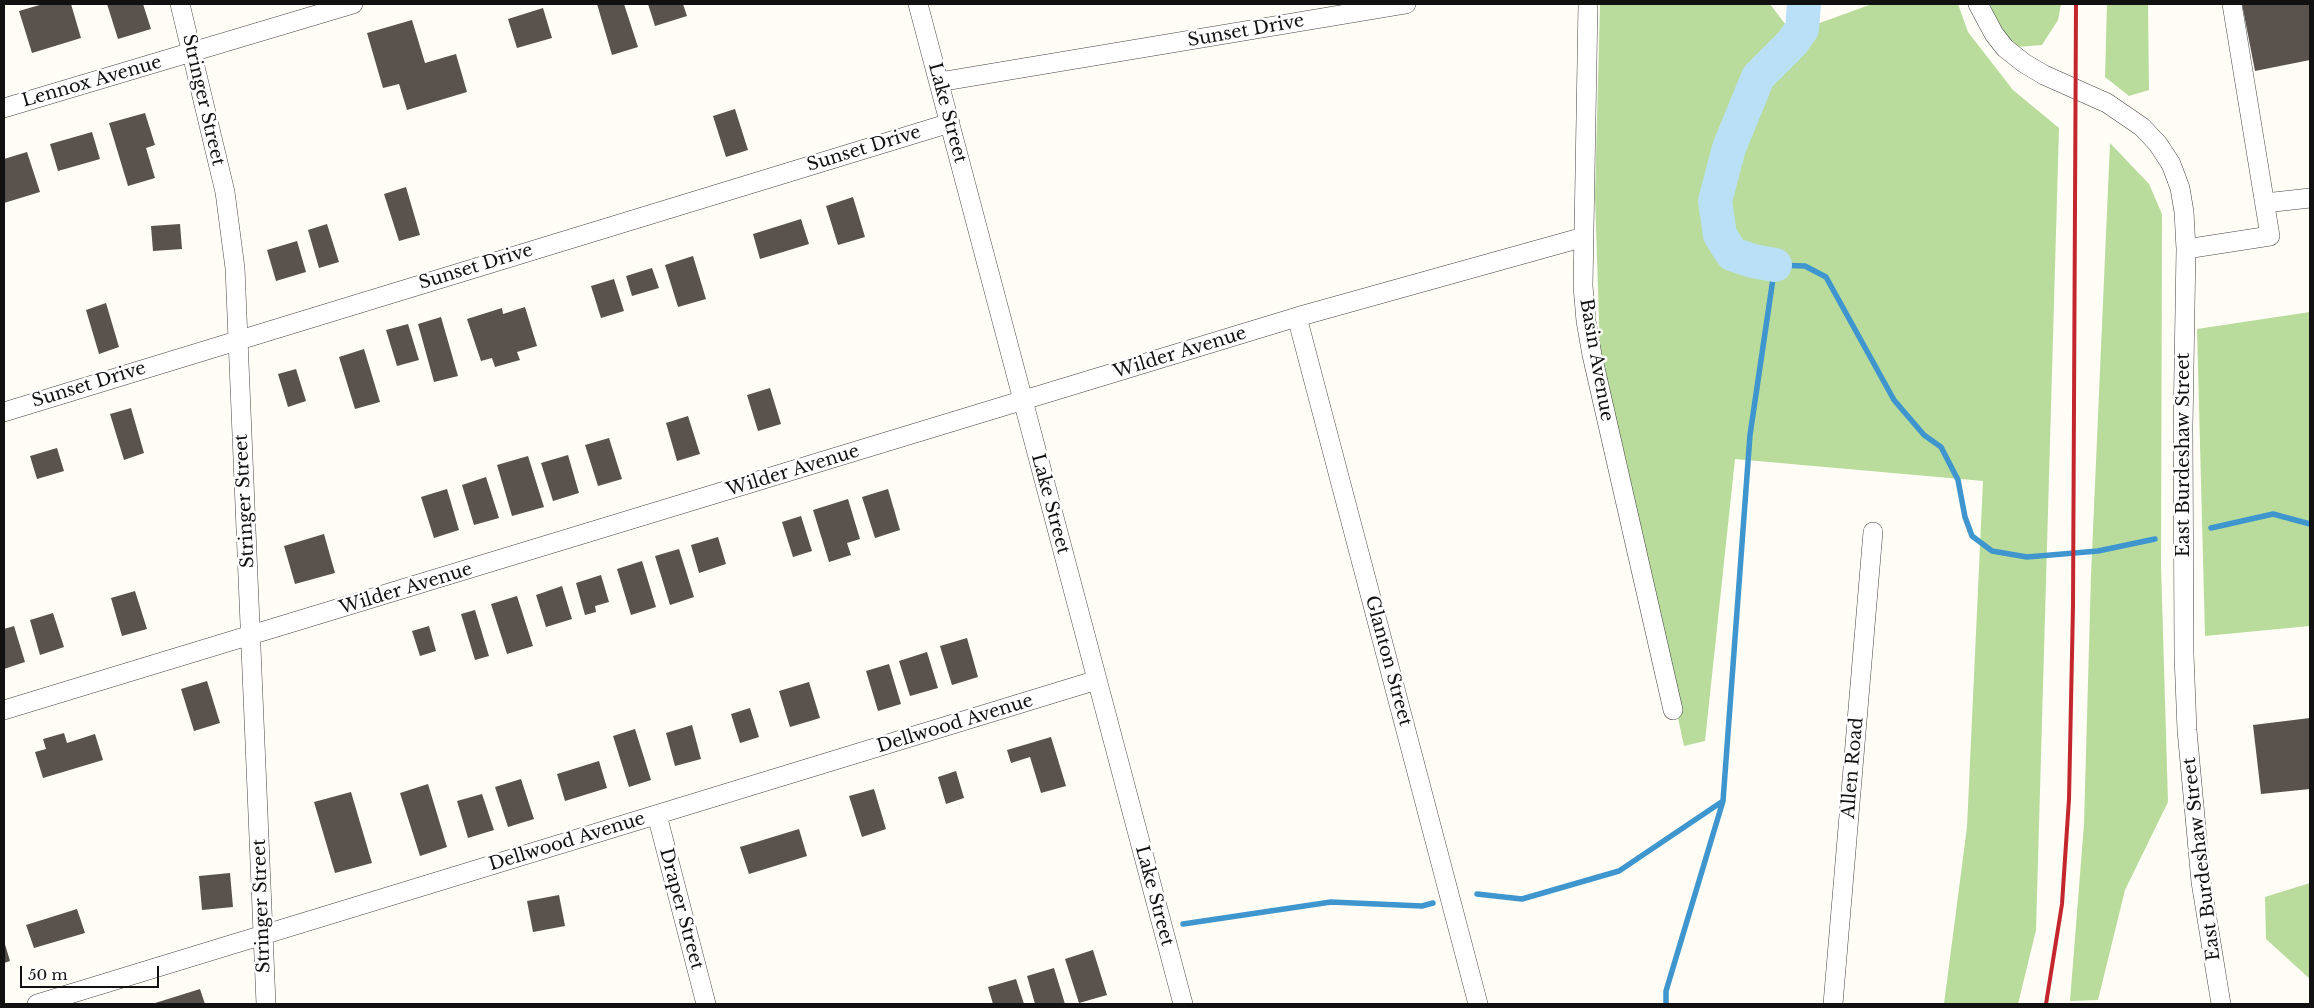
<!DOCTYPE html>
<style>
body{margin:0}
#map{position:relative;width:2314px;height:1008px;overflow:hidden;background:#fffdf5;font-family:"Libre Baskerville",serif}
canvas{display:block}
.frame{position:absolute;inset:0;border:5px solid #111;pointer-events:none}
.scale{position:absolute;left:20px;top:966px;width:139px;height:22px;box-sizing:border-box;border:2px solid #111;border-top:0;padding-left:6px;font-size:15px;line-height:18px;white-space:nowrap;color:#111;-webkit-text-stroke:4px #fff;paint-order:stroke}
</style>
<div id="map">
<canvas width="2314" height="1008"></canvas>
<div class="frame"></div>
<div class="scale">50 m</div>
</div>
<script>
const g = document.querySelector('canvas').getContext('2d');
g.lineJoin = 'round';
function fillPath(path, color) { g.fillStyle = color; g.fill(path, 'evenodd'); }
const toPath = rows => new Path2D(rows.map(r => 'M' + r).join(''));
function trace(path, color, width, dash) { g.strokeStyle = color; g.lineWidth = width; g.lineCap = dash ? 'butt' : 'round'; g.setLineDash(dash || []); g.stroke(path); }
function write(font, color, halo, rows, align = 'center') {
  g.font = font + ' "Libre Baskerville",serif'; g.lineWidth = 5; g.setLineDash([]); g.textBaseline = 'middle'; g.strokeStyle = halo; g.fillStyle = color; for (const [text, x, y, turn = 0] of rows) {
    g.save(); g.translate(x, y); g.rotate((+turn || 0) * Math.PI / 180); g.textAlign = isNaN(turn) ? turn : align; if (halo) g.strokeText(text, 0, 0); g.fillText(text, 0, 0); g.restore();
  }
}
const forest = toPath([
 [1600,4,1770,4,1792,33,1872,4,1958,4,1968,32,2013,90,2059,128,2036,930,2018,1004,1944,1004,1967,827,1983,481,1735,459,1705,741,1684,746,1600,352,1595,196],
 [1989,4,2061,4,2058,20,2042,45,2016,47,1991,16],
 [2107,4,2148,4,2149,90,2129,96,2105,77],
 [2110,143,2149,184,2162,214,2161,565,2168,802,2125,890,2098,1000,2070,1001,2084,824,2091,575],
 [2310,312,2310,626,2205,636,2197,329],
 [2310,883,2310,979,2266,939,2265,897]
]);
const stream = toPath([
 [2211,528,2273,514,2310,524],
 [1477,894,1522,899,1619,871,1723,801],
 [1183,924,1331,902,1422,906,1433,903],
 [1666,1004,1666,991,1723,801,1750,435,1775,265,1805,266,1826,277,1894,400,1924,435,1941,447,1958,480,1965,517,1972,536,1992,551,2027,557,2098,551,2155,539]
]);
const river = toPath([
 [1775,265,1753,261,1732,254,1720,235,1715,201,1729,148,1758,77,1792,43,1802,29,1804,4]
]);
const building = toPath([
 [43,4,71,4,81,38,32,53,19,11],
 [107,4,143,4,151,29,118,39],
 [597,4,624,4,638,47,612,55],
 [648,4,683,4,687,16,655,26],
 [2242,4,2310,4,2310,60,2255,71],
 [543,8,552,38,517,48,508,19],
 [412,20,425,63,456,54,467,92,407,110,399,84,383,88,367,33],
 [735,109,748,150,726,157,713,116],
 [145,113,155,145,146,148,155,178,128,186,109,123],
 [92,132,100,159,58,171,50,144],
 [27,152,40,192,4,203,4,159],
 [406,187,420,235,399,241,384,194],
 [853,197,865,237,838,245,826,206],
 [801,219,809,244,760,259,753,234],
 [180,224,182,249,153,251,151,226],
 [327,224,339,262,319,268,308,230],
 [297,241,306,272,276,281,267,250],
 [693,256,706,299,678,307,665,265],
 [652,268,659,288,632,296,626,276],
 [614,279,624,311,601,318,591,286],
 [106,303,119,347,99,354,86,310],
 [525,307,537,346,517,352,520,360,495,367,492,358,481,361,467,319,502,308,503,314],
 [441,317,458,376,434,382,418,324],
 [408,324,419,360,397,366,386,330],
 [364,349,380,402,355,409,339,357],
 [296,369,306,401,288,407,278,374],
 [770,388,781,424,758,431,747,395],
 [131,408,144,453,124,460,110,414],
 [688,416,700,454,677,461,666,423],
 [609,438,622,479,598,486,585,445],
 [57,448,64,471,37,479,30,456],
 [568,455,579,493,553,501,541,463],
 [528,456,544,507,512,516,497,465],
 [486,477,499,518,474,525,462,485],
 [447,489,459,530,434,538,421,497],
 [888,489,900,530,875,538,862,497],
 [848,499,860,539,847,543,851,555,829,562,813,510],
 [801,516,812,551,793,557,782,522],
 [324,534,335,573,295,584,284,546],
 [718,537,726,564,699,573,691,545],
 [679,549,694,597,670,605,655,556],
 [642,561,656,607,631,615,617,569],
 [601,575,609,602,595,606,596,612,585,615,576,583],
 [562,586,572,619,546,627,536,595],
 [135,591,147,629,122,636,111,598],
 [517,596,533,646,507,654,491,604],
 [475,610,489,656,475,660,461,614],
 [53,613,64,647,40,655,30,620],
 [14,626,25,662,4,669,4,629],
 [429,626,436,651,420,656,412,631],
 [967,638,978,677,952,685,940,646],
 [927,652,938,688,910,696,899,661],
 [889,664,901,704,878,711,866,671],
 [207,681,220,723,194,731,181,689],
 [809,682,820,718,790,727,779,691],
 [750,708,759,737,740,743,731,714],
 [2310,718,2310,789,2261,794,2253,725],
 [692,725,701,759,675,766,666,733],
 [635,729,651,780,629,787,613,736],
 [64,733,67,743,95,734,103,760,43,778,35,752,46,749,43,739],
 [1051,737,1066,786,1041,793,1030,757,1011,763,1007,750],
 [599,761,607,788,565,801,557,774],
 [956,771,964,798,946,804,938,777],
 [521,779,534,819,508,827,495,787],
 [428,784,447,847,420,856,400,793],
 [874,789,886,829,862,837,849,796],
 [351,792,372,863,335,873,314,802],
 [482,794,494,830,468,838,457,801],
 [799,829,807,856,749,874,740,847],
 [230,873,233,907,202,910,199,876],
 [559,895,565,926,533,932,527,901],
 [77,909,85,933,34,948,26,925],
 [4,941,10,961,4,963],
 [1093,950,1107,995,1079,1003,1065,959],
 [1054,968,1065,1004,1035,1004,1027,976],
 [1016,979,1024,1004,993,1004,988,987],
 [200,989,205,1004,152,1004]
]);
const minor = toPath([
 [180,4,225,192,235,268,266,1004],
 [918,4,1183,1004],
 [1588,4,1583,286,1586,321,1592,355,1673,710],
 [1978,4,1994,34,2005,48,2024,63,2044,75,2107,103,2142,127,2158,144,2171,164,2180,188,2184,212,2186,249,2183,427,2184,655,2187,730,2201,882,2221,1004],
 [939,82,1406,4],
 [4,108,353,4],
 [2265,203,2310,198],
 [2186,249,2270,236,2232,4],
 [1297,317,1478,1004],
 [4,412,950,123],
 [4,710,1297,317,1584,237],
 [657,815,706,1004],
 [37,1004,1097,680],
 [1833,1004,1873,532]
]);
const rail = toPath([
 [2046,1004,2062,904,2069,799,2073,606,2076,4]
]);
const streetNames = [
 ["Sunset Drive",1246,31,-10],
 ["Lennox Avenue",92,82,-16],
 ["Stringer Street",203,100,77],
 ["Lake Street",947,113,75],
 ["Sunset Drive",864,149,-17],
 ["Sunset Drive",476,267,-17],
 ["Wilder Avenue",1180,353,-17],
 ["Basin Avenue",1596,360,80],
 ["Sunset Drive",89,385,-17],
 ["East Burdeshaw Street",2184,455,-90],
 ["Wilder Avenue",793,471,-17],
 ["Stringer Street",245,501,-93],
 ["Lake Street",1050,504,75],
 ["Wilder Avenue",406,589,-17],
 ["Glanton Street",1388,661,75],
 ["Dellwood Avenue",955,724,-17],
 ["Allen Road",1853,768,-85],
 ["Dellwood Avenue",567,842,-17],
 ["East Burdeshaw Street",2202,859,-97],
 ["Lake Street",1154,896,75],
 ["Stringer Street",262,906,-92],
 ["Draper Street",681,909,75]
];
fillPath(forest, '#b9dc9c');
trace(stream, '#3f96cf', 5.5);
trace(river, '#b9e0f7', 34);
fillPath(building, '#5a524d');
trace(minor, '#444', 20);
trace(minor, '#fff', 19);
trace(rail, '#c4262e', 4);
write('18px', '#111', '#fff', streetNames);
</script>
